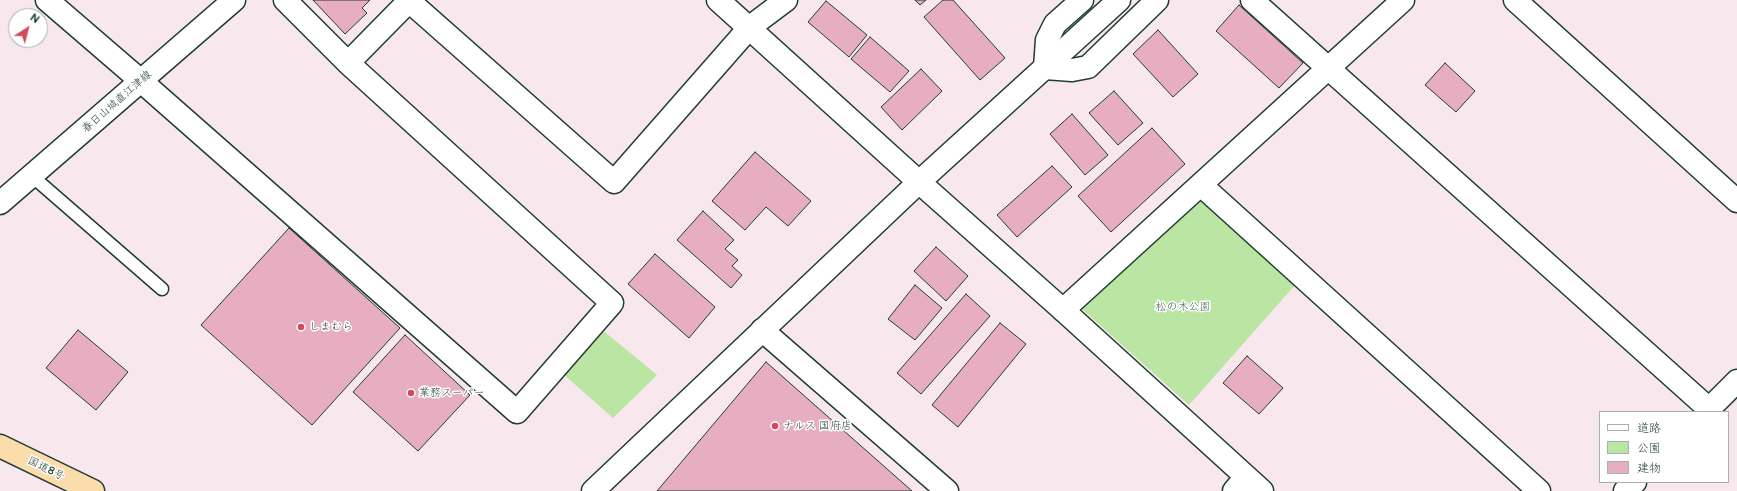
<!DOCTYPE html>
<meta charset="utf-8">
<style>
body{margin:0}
#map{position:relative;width:1737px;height:491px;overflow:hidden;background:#f8e7ec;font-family:"Balsamiq Sans","Klee One",sans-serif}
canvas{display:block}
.legend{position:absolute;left:1599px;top:411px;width:130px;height:72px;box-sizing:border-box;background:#fff;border:1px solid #a5b1ae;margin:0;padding:5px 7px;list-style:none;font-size:12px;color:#1f3d34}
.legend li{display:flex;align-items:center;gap:8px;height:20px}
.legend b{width:20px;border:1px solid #a5b1ae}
.north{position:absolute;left:8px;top:8px;width:40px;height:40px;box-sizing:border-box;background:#fff;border:1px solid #a5b1ae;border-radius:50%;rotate:36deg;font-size:11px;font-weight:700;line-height:16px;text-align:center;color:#1f3d34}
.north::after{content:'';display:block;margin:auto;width:14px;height:18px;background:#d1495b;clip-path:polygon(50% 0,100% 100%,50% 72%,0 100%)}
</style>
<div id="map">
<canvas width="1737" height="491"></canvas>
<ul class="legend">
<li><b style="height:5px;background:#fff"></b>道路</li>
<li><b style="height:11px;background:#bae5a2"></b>公園</li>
<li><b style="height:11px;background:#e7aec1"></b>建物</li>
</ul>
<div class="north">N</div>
</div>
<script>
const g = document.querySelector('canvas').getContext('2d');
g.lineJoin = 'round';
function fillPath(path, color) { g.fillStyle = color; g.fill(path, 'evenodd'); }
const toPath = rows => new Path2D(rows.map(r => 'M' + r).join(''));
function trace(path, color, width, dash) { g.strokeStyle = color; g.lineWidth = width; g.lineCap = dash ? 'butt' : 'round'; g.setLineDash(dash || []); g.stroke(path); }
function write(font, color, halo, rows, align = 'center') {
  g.font = font + ' "Balsamiq Sans","Klee One",sans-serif'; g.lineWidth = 3; g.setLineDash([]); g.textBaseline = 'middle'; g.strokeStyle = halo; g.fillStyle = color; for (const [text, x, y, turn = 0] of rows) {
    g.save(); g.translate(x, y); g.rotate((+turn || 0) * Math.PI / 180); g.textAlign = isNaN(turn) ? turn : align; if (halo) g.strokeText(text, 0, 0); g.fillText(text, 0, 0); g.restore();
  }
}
const green = toPath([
 [1200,199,1296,284,1189,405,1081,308],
 [600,328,657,375,613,418,561,372]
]);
const building = toPath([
 [313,0,370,0,362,8,367,13,345,34,313,0],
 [915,0,926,0,920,5,915,0],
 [943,0,953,0,1005,58,980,80,924,17,943,0],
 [826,1,867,35,849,57,808,22,826,1],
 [1239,5,1303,63,1279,88,1216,31,1239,5],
 [1158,30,1198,74,1173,97,1133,54,1158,30],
 [870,37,909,71,890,92,851,59,870,37],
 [1445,63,1475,91,1456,112,1425,85,1445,63],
 [921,69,942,91,902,130,881,107,921,69],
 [1114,91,1143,123,1118,145,1089,113,1114,91],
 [1072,114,1108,155,1085,175,1050,134,1072,114],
 [1152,128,1185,164,1111,232,1078,196,1152,128],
 [755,152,811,201,788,226,766,207,745,230,712,201,755,152],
 [1052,166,1072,187,1017,237,997,215,1052,166],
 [703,211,734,240,725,249,738,260,732,266,742,275,731,288,677,240,703,211],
 [289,228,400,328,312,425,201,325,289,228],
 [936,247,968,276,946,301,914,271,936,247],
 [655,254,715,307,689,338,628,284,655,254],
 [915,285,942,308,915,340,888,319,915,285],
 [966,294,990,316,921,394,897,373,966,294],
 [1000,323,1026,344,958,427,932,405,1000,323],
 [78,330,128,372,96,410,46,368,78,330],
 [405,335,470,395,418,451,353,392,405,335],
 [1247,356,1283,388,1259,414,1223,383,1247,356],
 [766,362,912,491,657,491,766,362]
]);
const lane = toPath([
 [32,176,162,289]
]);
const street = toPath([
 [47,0,141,81,517,412,612,303,348,63,285,0],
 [1082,0,1055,24,1047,40,1045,68,1072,70,1088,67,1157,0],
 [1252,0,1709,409],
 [1515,0,1737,201],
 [348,63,409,1,614,182,750,27,786,0],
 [1201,185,1539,491],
 [1063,310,1403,0],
 [762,330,947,491],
 [1234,491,1246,477]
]);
const secondary = toPath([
 [718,0,919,182,1063,310,1262,491],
 [0,203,234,0],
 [1706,412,1737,381],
 [593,491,919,182,1119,0],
 [1625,491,1635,482]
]);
const highway = toPath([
 [0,446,93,491]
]);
const markers = [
 [301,327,4,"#d1495b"],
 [411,393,4,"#d1495b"],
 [775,426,4,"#d1495b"]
];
const streetNames = [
 ["春日山城直江津線",117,102,-41],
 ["国道8号",46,469,26]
];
const parkNames = [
 ["松の木公園",1183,307]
];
const poiNames = [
 ["しまむら",309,327],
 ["業務スーパー",419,393],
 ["ナルス 国府店",783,426]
];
fillPath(green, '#bae5a2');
fillPath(building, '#e7aec1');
trace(building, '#1f3d34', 1);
trace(lane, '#1f3d34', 15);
trace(street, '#1f3d34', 25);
trace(secondary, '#1f3d34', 25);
trace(highway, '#1f3d34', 25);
trace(lane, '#fff', 12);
trace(street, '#fff', 22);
trace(secondary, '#fff', 22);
trace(highway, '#fbddab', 22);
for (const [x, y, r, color] of markers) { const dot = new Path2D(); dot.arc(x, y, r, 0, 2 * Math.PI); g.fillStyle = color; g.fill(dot); trace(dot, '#fff', 1.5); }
write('11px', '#1f3d34', '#fff', streetNames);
write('11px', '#3e5f4a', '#fff', parkNames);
write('11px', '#1f3d34', '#fff', poiNames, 'left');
</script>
